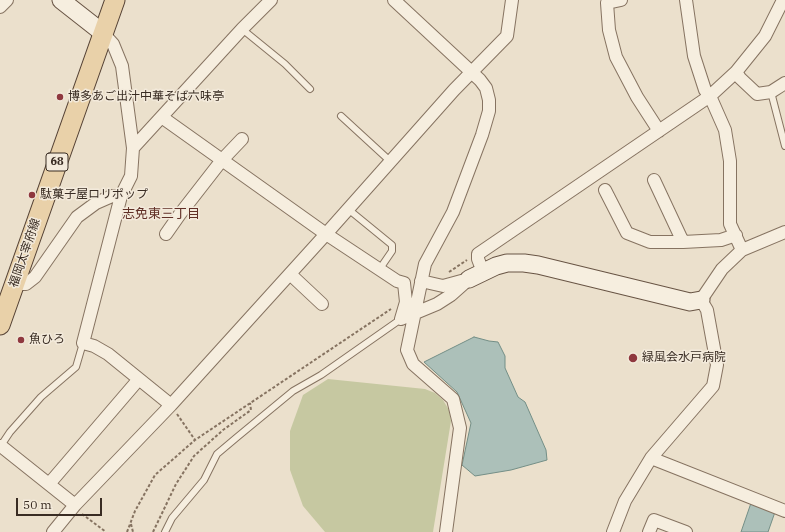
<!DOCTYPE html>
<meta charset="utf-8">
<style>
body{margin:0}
#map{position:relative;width:785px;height:532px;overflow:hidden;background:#ebe0cc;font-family:"IBM Plex Serif",serif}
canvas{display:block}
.scale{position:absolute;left:16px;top:498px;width:86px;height:18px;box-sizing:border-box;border:2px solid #392c23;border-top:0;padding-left:5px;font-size:12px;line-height:14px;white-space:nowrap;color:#392c23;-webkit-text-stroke:3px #f3eadb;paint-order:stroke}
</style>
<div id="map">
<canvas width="785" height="532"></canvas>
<div class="scale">50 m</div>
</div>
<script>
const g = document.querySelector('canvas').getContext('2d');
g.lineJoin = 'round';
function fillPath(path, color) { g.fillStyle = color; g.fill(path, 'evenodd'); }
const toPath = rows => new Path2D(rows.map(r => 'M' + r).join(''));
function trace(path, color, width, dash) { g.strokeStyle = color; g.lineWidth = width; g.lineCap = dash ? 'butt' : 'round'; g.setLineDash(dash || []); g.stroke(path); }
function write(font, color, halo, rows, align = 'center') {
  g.font = font + ' "IBM Plex Serif","Noto Sans JP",serif'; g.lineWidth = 3; g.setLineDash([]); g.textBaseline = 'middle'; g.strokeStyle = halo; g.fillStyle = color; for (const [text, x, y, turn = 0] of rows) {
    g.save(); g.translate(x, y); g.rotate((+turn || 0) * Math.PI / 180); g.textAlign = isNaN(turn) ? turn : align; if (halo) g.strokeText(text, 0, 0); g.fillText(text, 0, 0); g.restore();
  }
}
const green = toPath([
 [328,379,425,389,435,393,443,400,449,410,451,421,433,532,325,532,303,506,290,470,290,431,303,395]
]);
const water = toPath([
 [474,337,489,341,498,342,505,356,505,368,518,397,525,402,546,450,547,460,511,470,475,476,462,465,471,423,457,392,424,362,474,337],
 [751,503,775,512,768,532,741,532,751,503]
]);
const path = toPath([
 [449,272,467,260],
 [177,414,195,440],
 [82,514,106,532],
 [131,524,133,532],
 [127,532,135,511,155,475,195,440,391,309],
 [153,532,176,484,194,456,223,430,251,410,250,403]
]);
const lane = toPath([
 [242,29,285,64,310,89],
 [771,92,785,146],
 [341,116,390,161],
 [348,209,392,245,392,251,379,270],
 [0,447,10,432,41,397,76,367,83,343],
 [165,532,172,518,204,480,217,454,236,438,293,391,321,375,401,319]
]);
const street = toPath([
 [394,0,480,80,486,88,489,100,489,111,482,135,453,212,425,264,407,350,413,364,453,399,460,428,446,532],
 [621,0,607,3,609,30,616,57,637,97,659,131],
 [686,0,694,56,705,90,710,96,725,130,730,161,730,224,742,250],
 [0,7,7,0],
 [103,33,113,44,122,66,133,148,131,176,121,196,83,343,94,346,108,354,171,405],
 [736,72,740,78,757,94,771,92,785,83],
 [163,118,326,234,397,281,404,283,406,302,401,319,437,304,451,295,469,279],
 [133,148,242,29,271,0],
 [654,180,683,242],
 [605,190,627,233,650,242,683,242,721,240,736,235],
 [166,234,180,214,222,160,242,139],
 [483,272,478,259,478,254,710,96,736,72,765,36,783,0],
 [290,274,322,304],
 [421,281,443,286,465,280],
 [14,284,26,284,35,277,77,217,96,203,112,196,121,196],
 [1,446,75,505],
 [651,458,785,511],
 [49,484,139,379],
 [53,532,75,505,171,405,326,234,454,90,507,36,512,0],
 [613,532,625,501,651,458,713,386,717,365,707,310,701,300,722,269,742,250,785,232],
 [649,532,654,520,686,532]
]);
const secondary = toPath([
 [61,0,103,33],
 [469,279,496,266,507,263,524,263,538,265,690,302,701,300]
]);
const primary = toPath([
 [0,325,115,0]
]);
const markers = [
 [60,97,4,"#8f383e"],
 [32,195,4,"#8f383e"],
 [21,340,4,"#8f383e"],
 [633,358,5,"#8f383e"]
];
const shields = [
 [57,162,22]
];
const shieldNames = [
 ["68",57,162]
];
const poiNames = [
 ["博多あご出汁中華そば六味亭",68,97],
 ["駄菓子屋ロリポップ",40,195],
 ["魚ひろ",29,340],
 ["緑風会水戸病院",642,358]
];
const streetNames = [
 ["福岡太宰府線",25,253,-71]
];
const neighbourhoodNames = [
 ["志免東三丁目",161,214]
];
fillPath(green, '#c6c8a1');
fillPath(water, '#acc0b9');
trace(water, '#738e86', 1);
trace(lane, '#867361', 8);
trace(street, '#867361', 14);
trace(secondary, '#685444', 19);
trace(primary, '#554235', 21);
trace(path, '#867361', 2, [3, 2]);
trace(lane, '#f6eedf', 6);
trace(street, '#f6eedf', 12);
trace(secondary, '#f6eedf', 17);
trace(primary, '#e9d1a9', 19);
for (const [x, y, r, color] of markers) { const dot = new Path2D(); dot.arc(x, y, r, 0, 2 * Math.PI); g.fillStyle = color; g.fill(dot); trace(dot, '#f3eadb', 1.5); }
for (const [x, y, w] of shields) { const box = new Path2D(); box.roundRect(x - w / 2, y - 9, w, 18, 3); g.fillStyle = '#f3eadb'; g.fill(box); trace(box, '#392c23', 1); }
write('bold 11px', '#392c23', null, shieldNames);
write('12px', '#392c23', '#f3eadb', poiNames, 'left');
write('12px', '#392c23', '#f3eadb', streetNames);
write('13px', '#613027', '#f3eadb', neighbourhoodNames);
</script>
